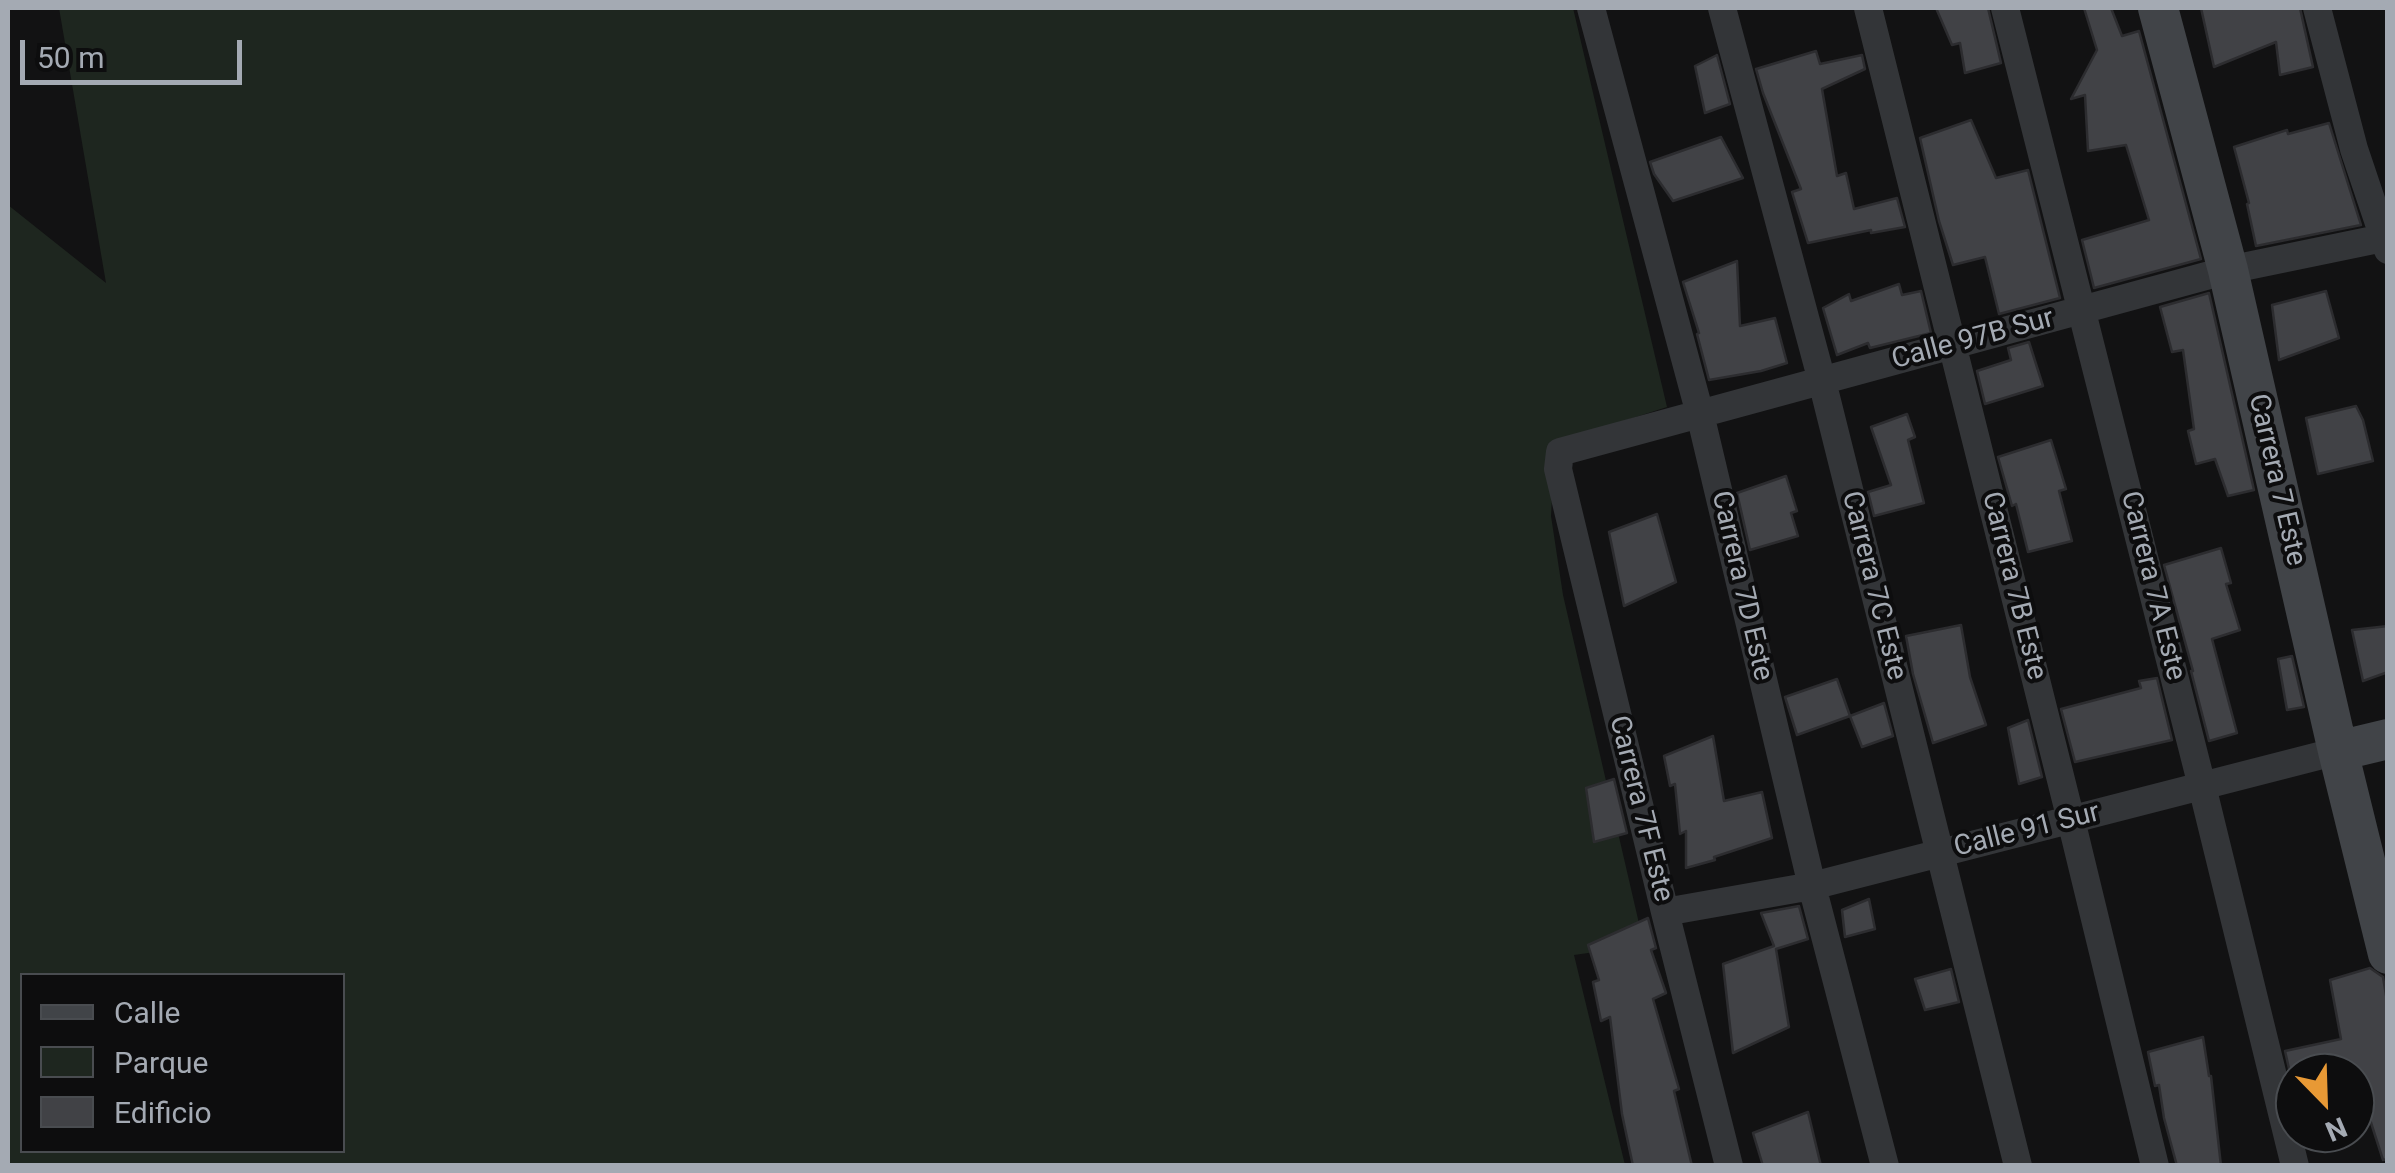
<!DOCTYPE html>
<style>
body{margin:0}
#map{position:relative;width:2395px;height:1173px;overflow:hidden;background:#121213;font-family:Roboto,sans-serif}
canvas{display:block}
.frame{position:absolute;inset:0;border:10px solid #a4aab3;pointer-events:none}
.legend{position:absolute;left:20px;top:973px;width:325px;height:180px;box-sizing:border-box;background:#0d0d0e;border:2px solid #494c50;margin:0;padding:12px 18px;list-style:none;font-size:30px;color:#a4aab3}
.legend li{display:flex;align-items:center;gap:20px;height:50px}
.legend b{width:50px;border:2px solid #494c50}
.north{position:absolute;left:2275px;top:1053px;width:100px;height:100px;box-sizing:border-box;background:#0d0d0e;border:2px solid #494c50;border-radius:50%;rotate:157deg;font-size:28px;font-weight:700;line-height:40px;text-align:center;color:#a4aab3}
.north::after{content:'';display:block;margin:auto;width:35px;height:45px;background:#e89935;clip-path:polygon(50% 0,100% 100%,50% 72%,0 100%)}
.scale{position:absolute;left:20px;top:40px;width:222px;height:45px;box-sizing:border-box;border:5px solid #a4aab3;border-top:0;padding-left:12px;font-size:30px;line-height:35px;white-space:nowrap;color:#a4aab3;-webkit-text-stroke:8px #0d0d0e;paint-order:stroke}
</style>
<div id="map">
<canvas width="2395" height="1173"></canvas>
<div class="frame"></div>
<ul class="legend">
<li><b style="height:12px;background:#414448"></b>Calle</li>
<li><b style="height:28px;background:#1e261f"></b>Parque</li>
<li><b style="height:28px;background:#414246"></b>Edificio</li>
</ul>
<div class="north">N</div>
<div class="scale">50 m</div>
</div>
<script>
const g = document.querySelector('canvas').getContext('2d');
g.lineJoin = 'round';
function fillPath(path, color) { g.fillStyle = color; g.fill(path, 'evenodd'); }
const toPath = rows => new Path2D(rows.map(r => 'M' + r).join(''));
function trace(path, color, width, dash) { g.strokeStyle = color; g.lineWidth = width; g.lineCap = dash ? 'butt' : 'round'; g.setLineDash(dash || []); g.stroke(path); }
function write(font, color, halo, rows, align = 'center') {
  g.font = font + ' Roboto,sans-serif'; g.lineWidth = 8; g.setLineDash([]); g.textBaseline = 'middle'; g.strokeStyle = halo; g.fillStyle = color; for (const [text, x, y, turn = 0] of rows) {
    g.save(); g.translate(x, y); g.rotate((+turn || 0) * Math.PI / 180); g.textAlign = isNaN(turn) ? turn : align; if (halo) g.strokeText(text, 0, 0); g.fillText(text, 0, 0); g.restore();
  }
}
const green = toPath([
 [59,8,1573,8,1667,407,1555,443,1551,516,1563,595,1644,945,1574,955,1625,1165,8,1165,8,205,106,283],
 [22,976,342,976,342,1150,22,1150]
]);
const building = toPath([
 [1936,8,1988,8,2001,63,1965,73,1960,43,1952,45,1936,8],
 [2084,8,2111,8,2122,36,2139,31,2201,259,2094,288,2082,240,2149,220,2126,145,2088,151,2085,95,2071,99,2097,50,2084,8],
 [2201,8,2300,8,2313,67,2280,75,2276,42,2214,67,2201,8],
 [1816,51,1820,64,1862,55,1865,69,1822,89,1837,176,1846,173,1854,209,1897,198,1905,227,1871,233,1871,230,1808,243,1792,192,1801,189,1763,93,1756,69,1816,51],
 [1717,55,1730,104,1705,113,1695,66,1717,55],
 [1971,120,1996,178,2028,170,2060,298,1999,314,1985,257,1953,265,1939,221,1920,138,1971,120],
 [2329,123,2361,225,2256,246,2247,204,2249,203,2234,147,2287,130,2288,134,2329,123],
 [1721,137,1743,178,1673,201,1654,174,1650,162,1721,137],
 [1737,261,1740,326,1775,318,1787,363,1761,371,1709,380,1697,334,1699,333,1683,282,1737,261],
 [1899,284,1902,295,1921,291,1931,333,1870,348,1868,343,1837,355,1823,308,1849,294,1851,301,1899,284],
 [2326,291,2339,338,2279,360,2272,305,2326,291],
 [2209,293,2254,490,2228,496,2215,459,2196,464,2188,431,2194,429,2183,350,2172,352,2160,307,2209,293],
 [2029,342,2043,386,1985,404,1977,371,2011,360,2008,348,2029,342],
 [2356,406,2363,420,2373,461,2318,474,2306,418,2356,406],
 [1907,414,1915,437,1908,440,1924,503,1874,516,1868,492,1891,485,1871,427,1907,414],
 [2051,440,2066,489,2059,491,2072,541,2028,552,2016,504,2012,506,1998,457,2051,440],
 [1786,476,1797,511,1791,513,1798,536,1750,550,1737,493,1786,476],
 [1657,514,1676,582,1624,606,1609,532,1657,514],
 [2221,548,2231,583,2226,584,2240,630,2212,639,2237,733,2209,741,2191,671,2193,671,2164,565,2221,548],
 [1961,625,1970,677,1986,725,1933,743,1913,674,1906,636,1961,625],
 [2388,626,2388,672,2363,681,2352,630,2388,626],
 [2292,656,2304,707,2287,710,2278,659,2292,656],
 [2157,678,2172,740,2075,762,2061,709,2141,688,2139,681,2157,678],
 [1837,679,1850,716,1797,735,1785,697,1837,679],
 [1884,703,1893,736,1862,747,1850,716,1884,703],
 [2028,720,2042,777,2019,784,2008,728,2028,720],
 [1713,736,1724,801,1762,792,1772,838,1714,857,1715,860,1686,868,1686,831,1680,834,1675,784,1670,786,1664,756,1713,736],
 [1614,779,1627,833,1594,842,1586,788,1614,779],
 [1869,899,1875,929,1845,937,1842,910,1869,899],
 [1799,906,1808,939,1776,949,1789,1027,1733,1053,1723,964,1774,946,1761,913,1799,906],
 [1648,918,1656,948,1651,950,1666,993,1653,999,1679,1089,1674,1091,1692,1166,1633,1166,1622,1114,1610,1017,1601,1021,1593,982,1599,980,1588,945,1648,918],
 [2370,968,2383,977,2388,1007,2388,1159,2383,1160,2355,1073,2290,1073,2285,1051,2341,1039,2330,980,2370,968],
 [1951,969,1959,1002,1925,1010,1915,979,1951,969],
 [2203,1037,2209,1076,2211,1076,2221,1166,2177,1166,2164,1118,2159,1085,2155,1086,2148,1052,2203,1037],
 [1808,1112,1821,1166,1763,1166,1753,1133,1808,1112]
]);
const street = toPath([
 [1591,8,1700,414,1812,886,1885,1166],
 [1722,8,1822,381,2018,1166],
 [1868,8,2071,820,2155,1166],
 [2005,8,2202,786,2295,1166],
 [2317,8,2354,149,2388,250],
 [1665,912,1812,886,2338,751],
 [1729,1166,1665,912,1558,469,1560,452,2228,270,2388,237]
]);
const secondary = toPath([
 [2158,8,2228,270,2338,751,2388,954],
 [2338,751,2388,739]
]);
const streetNames = [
 ["Calle 97B Sur",1973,340,-15],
 ["Carrera 7 Este",2276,480,77],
 ["Carrera 7D Este",1741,586,77],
 ["Carrera 7C Este",1873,586,76],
 ["Carrera 7B Este",2013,586,76],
 ["Carrera 7A Este",2152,586,76],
 ["Carrera 7F Este",1640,809,76],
 ["Calle 91 Sur",2027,831,-14]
];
fillPath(green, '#1e261f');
fillPath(building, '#414246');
trace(building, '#2c2c2f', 2.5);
trace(street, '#333538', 28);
trace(secondary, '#414448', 40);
write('28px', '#a4aab3', '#0d0d0e', streetNames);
</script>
